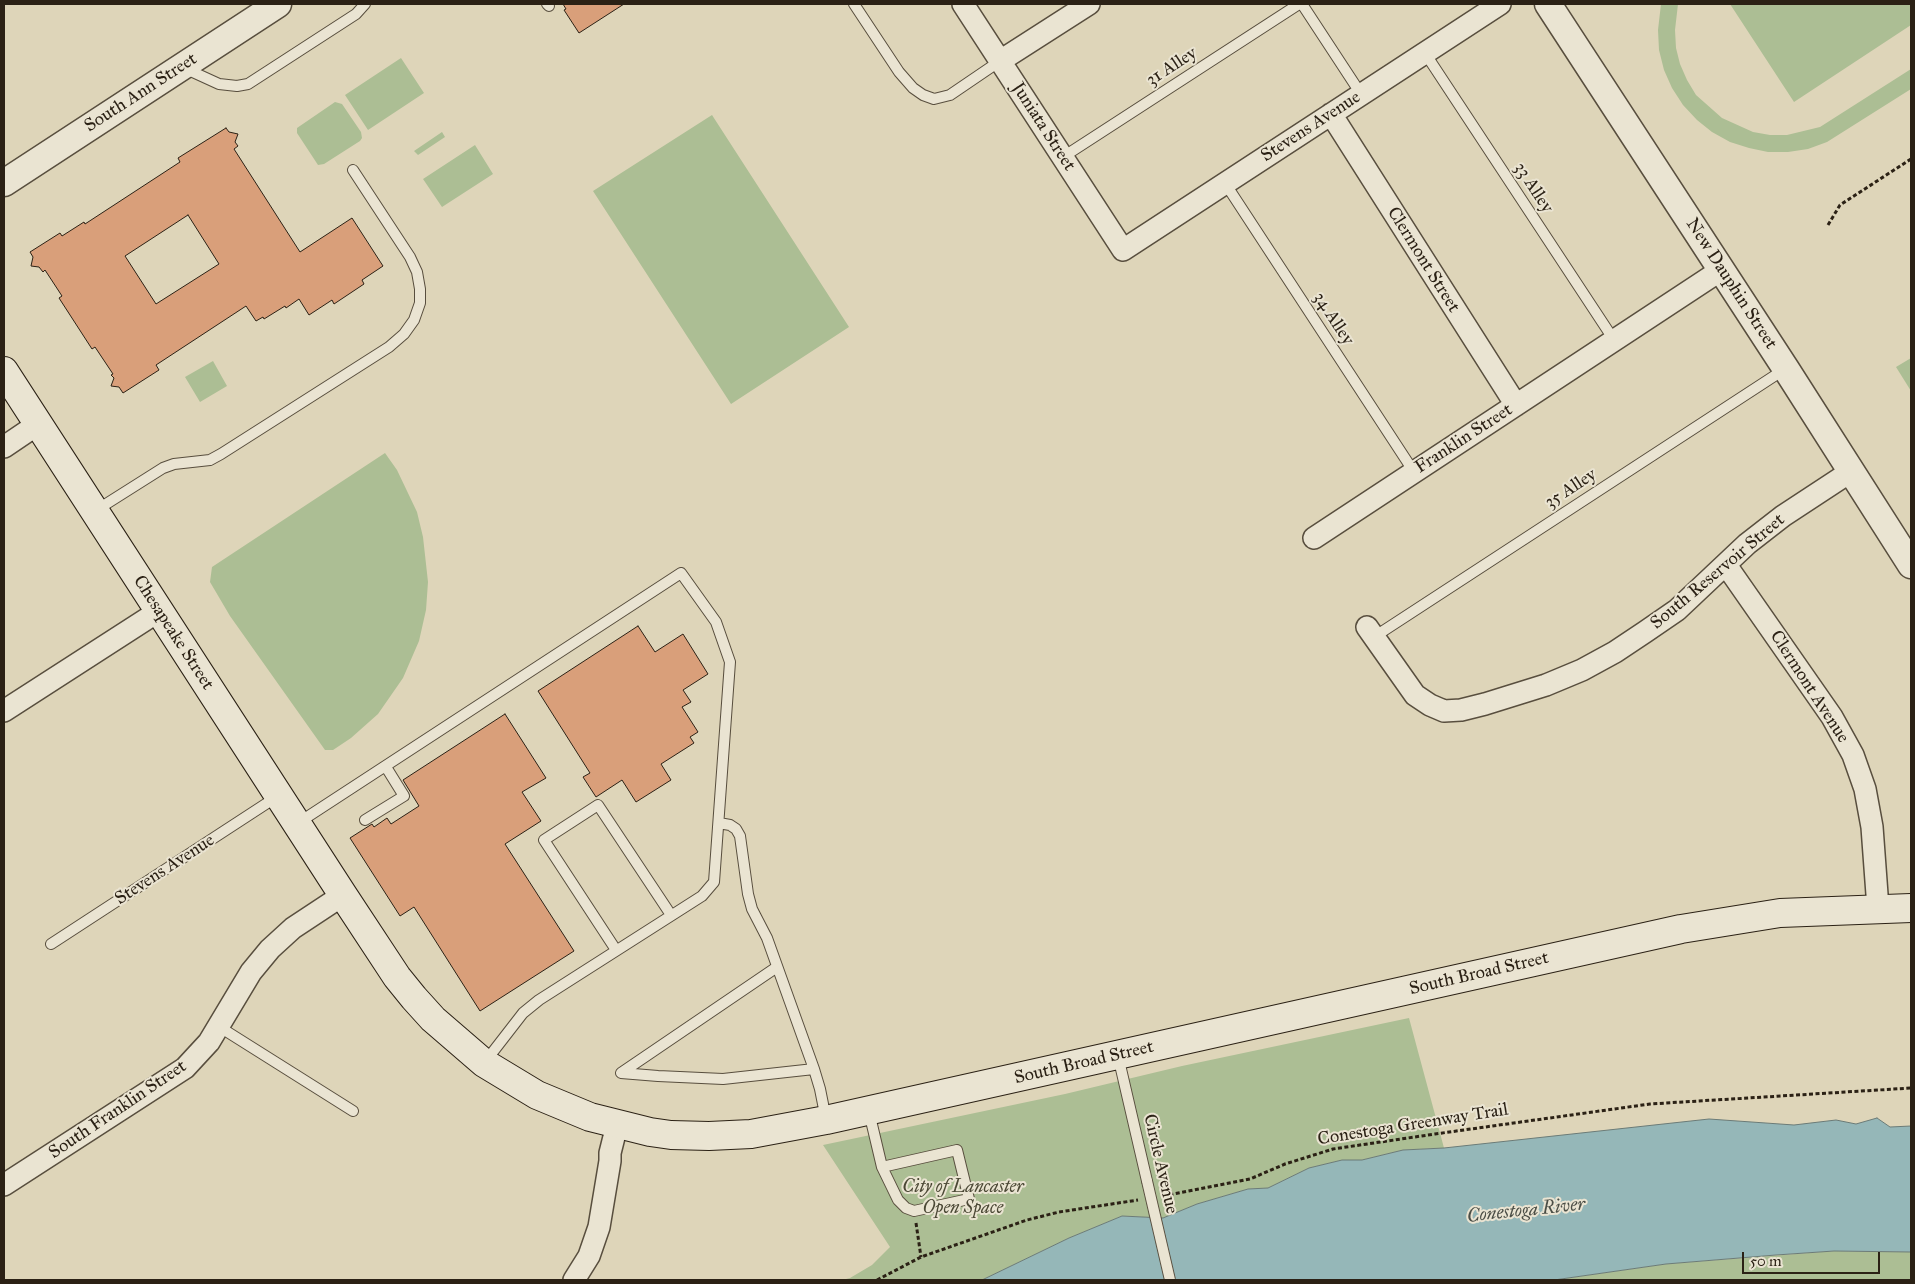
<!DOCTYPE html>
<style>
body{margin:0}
#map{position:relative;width:1915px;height:1284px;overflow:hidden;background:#ded5b9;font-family:"IM FELL Great Primer",serif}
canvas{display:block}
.frame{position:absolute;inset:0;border:5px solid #2b2115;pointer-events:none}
.scale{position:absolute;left:1742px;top:1252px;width:138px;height:22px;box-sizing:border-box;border:2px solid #2b2115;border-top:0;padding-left:6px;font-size:15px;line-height:18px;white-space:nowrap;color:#2b2115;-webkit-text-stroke:4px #eae4d2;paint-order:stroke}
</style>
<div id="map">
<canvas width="1915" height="1284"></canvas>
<div class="frame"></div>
<div class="scale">50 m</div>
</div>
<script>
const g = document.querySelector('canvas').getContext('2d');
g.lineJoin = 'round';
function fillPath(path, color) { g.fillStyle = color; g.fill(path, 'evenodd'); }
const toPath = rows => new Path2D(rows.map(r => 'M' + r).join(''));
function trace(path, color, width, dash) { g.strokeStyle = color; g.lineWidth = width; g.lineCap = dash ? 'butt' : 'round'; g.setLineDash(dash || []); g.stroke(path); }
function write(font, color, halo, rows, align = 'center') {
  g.font = font + ' "IM FELL Great Primer",serif'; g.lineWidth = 4; g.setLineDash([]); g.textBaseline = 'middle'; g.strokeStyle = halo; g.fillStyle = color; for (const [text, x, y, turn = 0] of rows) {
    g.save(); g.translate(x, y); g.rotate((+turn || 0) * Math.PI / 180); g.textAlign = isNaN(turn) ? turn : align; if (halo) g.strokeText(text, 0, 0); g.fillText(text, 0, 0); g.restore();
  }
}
const green = toPath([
 [1661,4,1678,4,1675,30,1676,48,1680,64,1687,80,1696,95,1722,118,1753,132,1770,135,1787,135,1820,127,1911,69,1911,89,1827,142,1808,149,1788,152,1768,152,1749,148,1730,142,1712,132,1697,120,1683,105,1672,88,1664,70,1659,50,1658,30],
 [1730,4,1911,4,1911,25,1794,102],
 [401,58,424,93,368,130,345,95],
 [335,102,342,104,361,132,362,138,360,141,324,164,318,165,297,133,297,128],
 [712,115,849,327,731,404,593,191],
 [442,132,445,137,418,155,414,151],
 [475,145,493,174,442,207,423,179],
 [1911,358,1911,391,1896,367],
 [213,361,227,386,200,402,185,377],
 [385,453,397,470,417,512,423,537,428,582,426,610,419,641,403,678,378,714,351,738,333,750,325,750,230,616,210,582,212,567],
 [1409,1018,1444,1148,1403,1150,1362,1160,1342,1160,1309,1168,1268,1188,1248,1189,1197,1204,1163,1218,1122,1216,1069,1238,982,1280,842,1280,850,1278,872,1265,890,1247,823,1145,1065,1094,1182,1066],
 [1834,1251,1911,1252,1911,1280,1554,1280,1666,1264]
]);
const water = toPath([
 [1877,1118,1890,1127,1911,1126,1911,1252,1834,1251,1776,1255,1666,1264,1554,1280,982,1280,1069,1238,1122,1216,1163,1218,1197,1204,1248,1189,1268,1188,1309,1168,1342,1160,1362,1160,1403,1150,1444,1148,1709,1119,1794,1125,1836,1120,1856,1124,1877,1118]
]);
const building = toPath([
 [563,4,624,4,579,33,564,10,566,9,563,4],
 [226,128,229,132,238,134,235,142,238,146,234,149,300,252,352,218,383,266,362,280,364,284,334,304,332,300,309,315,299,299,286,308,285,306,264,319,263,317,256,321,246,306,156,365,159,370,123,393,119,387,111,386,114,378,111,375,113,374,95,347,92,349,59,298,62,296,45,270,43,272,39,267,31,266,33,257,30,252,60,233,62,236,84,222,85,224,180,162,178,158,226,128],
 [188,215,219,264,156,304,125,256,188,215],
 [638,626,655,652,683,634,708,674,683,690,691,702,682,707,698,732,690,737,694,743,661,764,671,780,636,802,622,780,596,797,583,777,590,773,538,691,638,626],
 [505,714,546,778,522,792,541,821,505,844,574,951,480,1011,414,907,400,916,350,838,372,824,374,827,387,818,391,824,419,806,403,780,505,714]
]);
const path = toPath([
 [1828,225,1840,205,1911,159],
 [1163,1196,1250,1179,1285,1164,1333,1149,1435,1134,1650,1104,1911,1088],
 [916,1223,921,1257],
 [877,1280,921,1257,1027,1220,1059,1212,1138,1200]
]);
const service = toPath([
 [547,4,549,6],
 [854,4,899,72,913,88,923,95,934,99,950,95,1000,61],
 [1302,4,1361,94],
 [1425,53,1614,340],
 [184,68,219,84,237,86,248,84,356,14,365,4],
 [1063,157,1299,4],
 [1225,183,1414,472],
 [95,511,163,468,174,464,210,460,221,454,389,347,404,334,414,320,420,303,420,289,417,272,410,257,353,170],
 [1374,637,1785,369],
 [365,820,404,796,386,767],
 [298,823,681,573,716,622,730,662,714,882,702,896,539,1000,523,1013,485,1062],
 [719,823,730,825,736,829,740,836,748,894,752,909,767,938,814,1069,820,1089,826,1119],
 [51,944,278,796],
 [616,950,544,840,598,805,671,915],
 [777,967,621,1073,658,1076,723,1079,814,1069],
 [218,1026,353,1111],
 [1118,1056,1147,1181],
 [869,1112,882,1167,898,1200,906,1208,914,1211,969,1199,957,1150,882,1167]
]);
const minor = toPath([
 [963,4,1123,250,1500,4],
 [1000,61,1089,4],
 [1331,114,1516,405],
 [4,447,38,424],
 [1314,538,1721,270],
 [1726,565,1832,717,1853,755,1865,789,1872,827,1878,908],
 [1367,627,1415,695,1430,705,1444,711,1461,710,1485,704,1546,685,1582,670,1615,652,1645,632,1677,610,1747,544,1783,516,1850,472],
 [4,711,159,611],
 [4,1185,185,1068,209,1042,251,972,270,949,293,928,343,895],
 [574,1280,589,1256,599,1227,610,1161,610,1153,617,1125]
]);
const tertiary = toPath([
 [1548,4,1786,369,1911,565],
 [4,183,278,4]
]);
const secondary = toPath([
 [4,371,343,895,397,977,414,998,433,1019,484,1063,537,1095,590,1117,650,1132,671,1135,709,1136,751,1134,826,1120,1681,929,1780,913,1911,908]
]);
const serviceBridge = toPath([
 [1147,1181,1170,1280]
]);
const streetNames = [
 ["31 Alley",1172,67,-33],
 ["South Ann Street",141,93,-33],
 ["Juniata Street",1043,127,57],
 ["Stevens Avenue",1311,127,-33],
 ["33 Alley",1533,188,57],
 ["Clermont Street",1423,260,58],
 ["New Dauphin Street",1731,284,57],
 ["34 Alley",1333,319,57],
 ["Franklin Street",1464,439,-33],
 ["35 Alley",1571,489,-33],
 ["South Reservoir Street",1718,572,-40],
 ["Chesapeake Street",173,633,57],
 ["Clermont Avenue",1809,687,57],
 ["Stevens Avenue",165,870,-33],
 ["South Broad Street",1479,974,-13],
 ["South Broad Street",1084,1063,-13],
 ["South Franklin Street",118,1110,-34],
 ["Conestoga Greenway Trail",1413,1125,-9],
 ["Circle Avenue",1160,1164,77]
];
const parkNames = [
 ["City of Lancaster",963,1188],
 ["Open Space",963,1209]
];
const waterNames = [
 ["Conestoga River",1526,1211,-6]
];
fillPath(green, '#acbe94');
fillPath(water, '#95b7b8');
trace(water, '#6b7b77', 1);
fillPath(building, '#d99f7a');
trace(building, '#2b2115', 1);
trace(service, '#584e3e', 12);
trace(minor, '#584e3e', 24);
trace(tertiary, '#584e3e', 29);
trace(secondary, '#2b2115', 30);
trace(path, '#2b2115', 3, [4, 2.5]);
trace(service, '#eae4d2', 10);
trace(minor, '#eae4d2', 21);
trace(tertiary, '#eae4d2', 26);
trace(secondary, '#eae4d2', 28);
trace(serviceBridge, '#584e3e', 12, []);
trace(serviceBridge, '#eae4d2', 10);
write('18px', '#2b2115', '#eae4d2', streetNames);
write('italic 18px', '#4b4835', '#eae4d2', parkNames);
write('italic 19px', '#4b4e46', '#eae4d2', waterNames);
</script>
